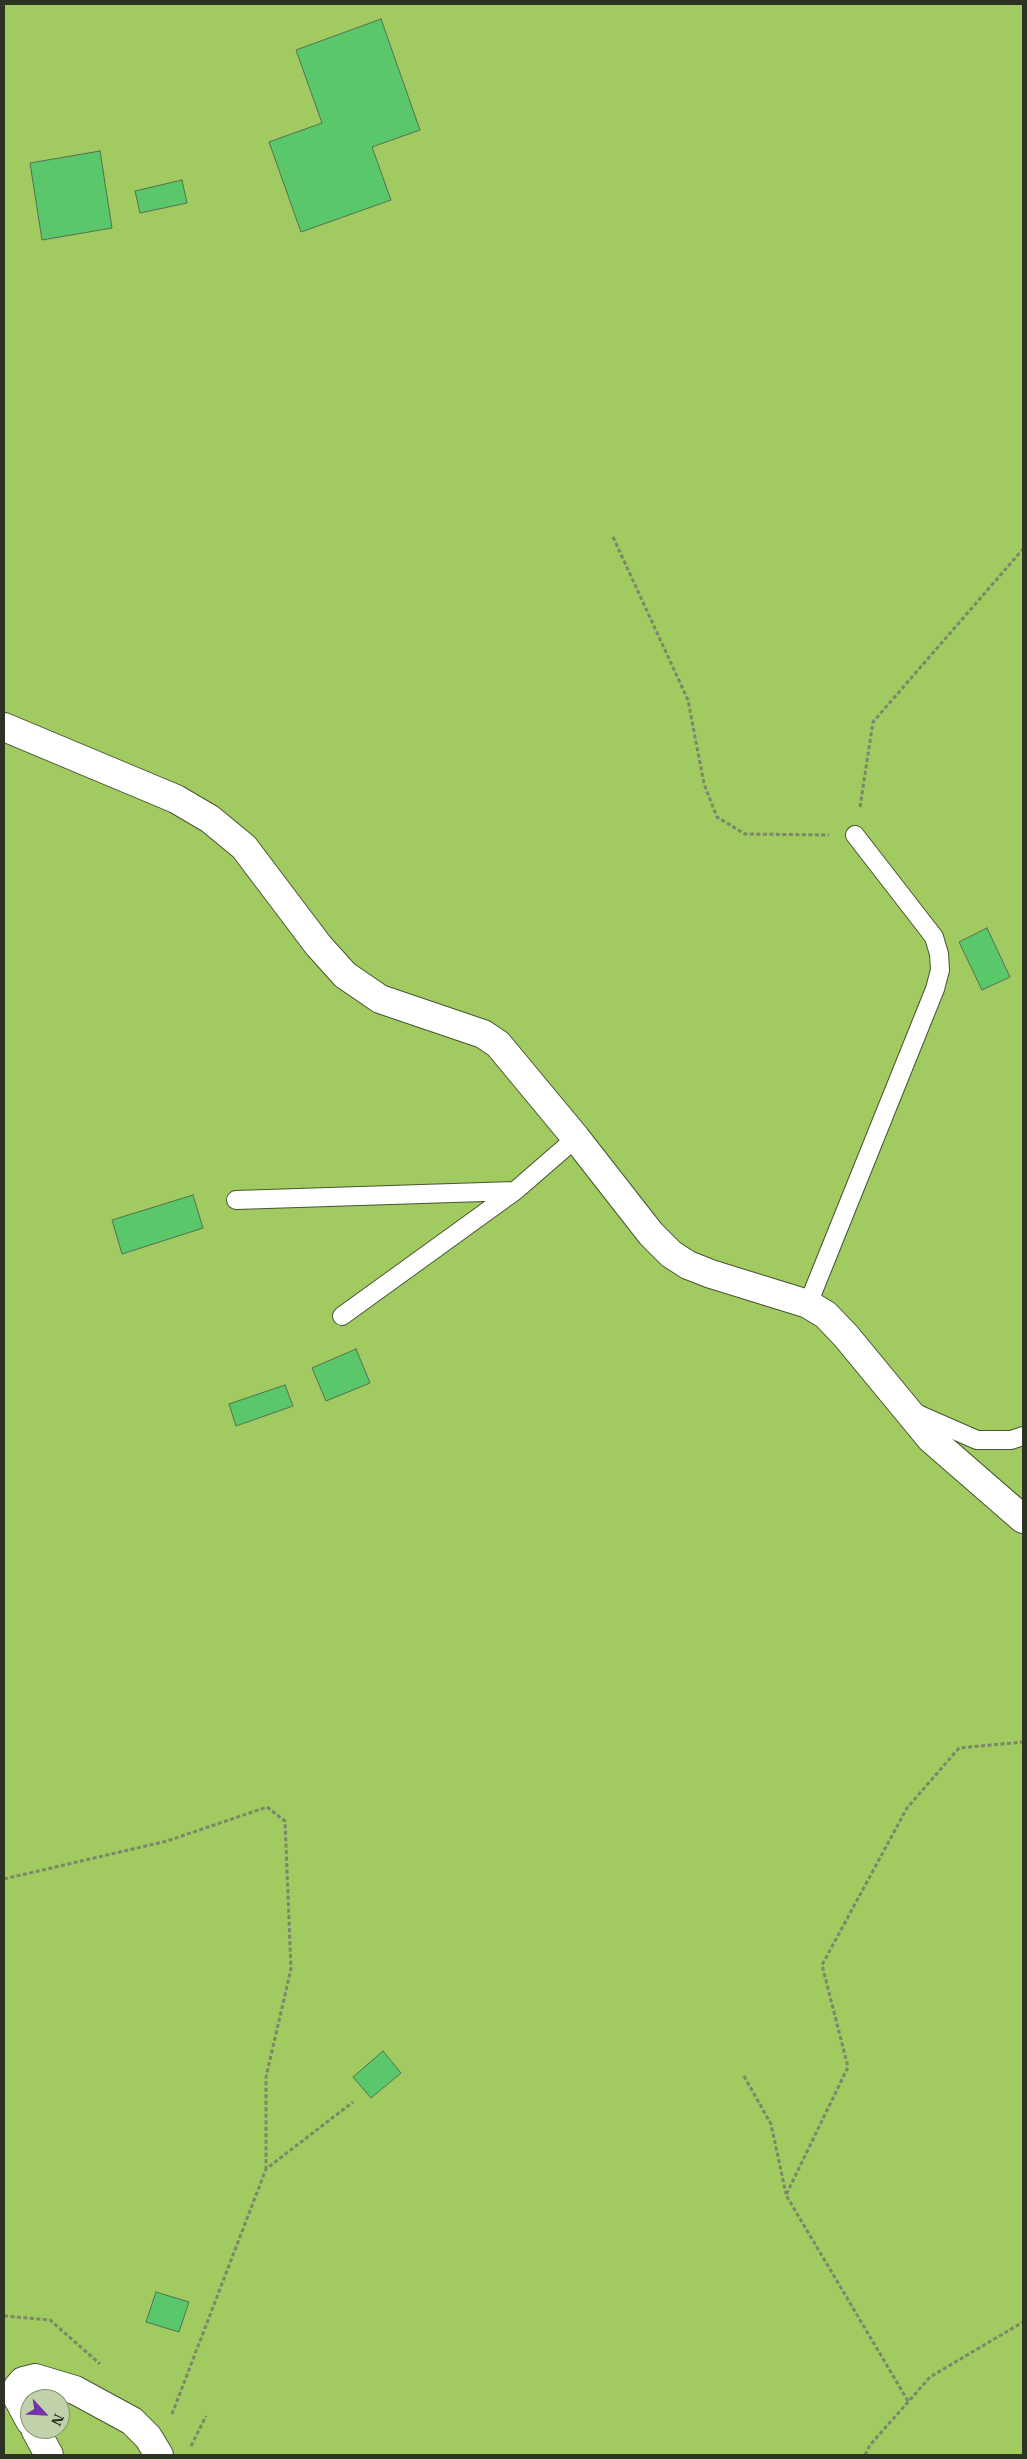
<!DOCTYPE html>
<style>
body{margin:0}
#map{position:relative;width:1027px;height:2459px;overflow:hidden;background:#c1d2ab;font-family:"IBM Plex Serif",serif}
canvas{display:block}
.frame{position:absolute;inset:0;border:5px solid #2c3323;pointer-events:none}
.north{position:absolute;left:20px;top:2389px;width:50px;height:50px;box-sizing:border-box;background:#c1d2ab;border:1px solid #859275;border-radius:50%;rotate:115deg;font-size:14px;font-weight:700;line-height:20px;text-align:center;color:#2c3323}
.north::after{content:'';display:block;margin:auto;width:18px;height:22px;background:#7533a7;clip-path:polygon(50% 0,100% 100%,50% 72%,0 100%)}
</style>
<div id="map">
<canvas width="1027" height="2459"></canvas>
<div class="frame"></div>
<div class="north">N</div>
</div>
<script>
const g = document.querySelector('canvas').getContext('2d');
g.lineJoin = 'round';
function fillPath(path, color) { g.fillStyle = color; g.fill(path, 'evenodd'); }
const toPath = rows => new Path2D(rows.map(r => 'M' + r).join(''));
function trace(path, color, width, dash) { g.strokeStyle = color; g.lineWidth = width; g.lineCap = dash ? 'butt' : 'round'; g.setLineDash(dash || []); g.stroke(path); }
const green = toPath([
 [4,4,1023,4,1023,2455,4,2455],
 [30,2399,60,2399,60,2429,30,2429]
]);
const building = toPath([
 [381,19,420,130,372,147,391,200,301,232,269,142,322,123,296,50,381,19],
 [100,151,112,228,42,240,30,163,100,151],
 [182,180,187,203,140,213,135,191,182,180],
 [987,928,1010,977,982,990,959,942,987,928],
 [193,1195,203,1228,122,1254,112,1220,193,1195],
 [356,1349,370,1383,326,1401,312,1368,356,1349],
 [285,1385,293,1406,236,1426,229,1404,285,1385],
 [383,2051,401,2073,371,2098,353,2077,383,2051],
 [156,2292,189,2302,179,2332,146,2322,156,2292]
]);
const path = toPath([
 [613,537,688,700,704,784,717,817,745,834,829,835],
 [860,807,873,722,1023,549],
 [4,1879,167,1841,267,1807,285,1821,291,1969,266,2077,266,2169],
 [744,2076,771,2124,786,2194],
 [4,2316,50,2320,100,2364],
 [908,2401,786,2195,848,2067,822,1965,907,1808,959,1748,1023,1742],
 [172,2414,266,2169,353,2102],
 [191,2446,206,2416],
 [865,2455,870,2445,930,2377,1023,2322]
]);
const lane = toPath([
 [236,1200,515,1191],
 [808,1304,935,989,940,970,939,954,934,937,855,835],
 [342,1316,515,1191,576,1138],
 [913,1412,977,1440,1011,1440,1023,1436]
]);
const street = toPath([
 [4,727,176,799,210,819,244,847,318,945,345,975,380,999,483,1034,498,1044,576,1138,651,1234,671,1254,688,1265,711,1274,808,1304,826,1315,846,1336,931,1439,1023,1519],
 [30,2421,16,2395,18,2387,23,2381,35,2378,75,2390,132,2421,148,2437,159,2455],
 [35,2429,49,2455]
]);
fillPath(green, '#a1ca60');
fillPath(building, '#5ac76a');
trace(building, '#537155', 1);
trace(lane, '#475532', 20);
trace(street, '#475532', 30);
trace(path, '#7b876b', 3, [4, 2.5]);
trace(lane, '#fff', 18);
trace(street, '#fff', 28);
</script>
